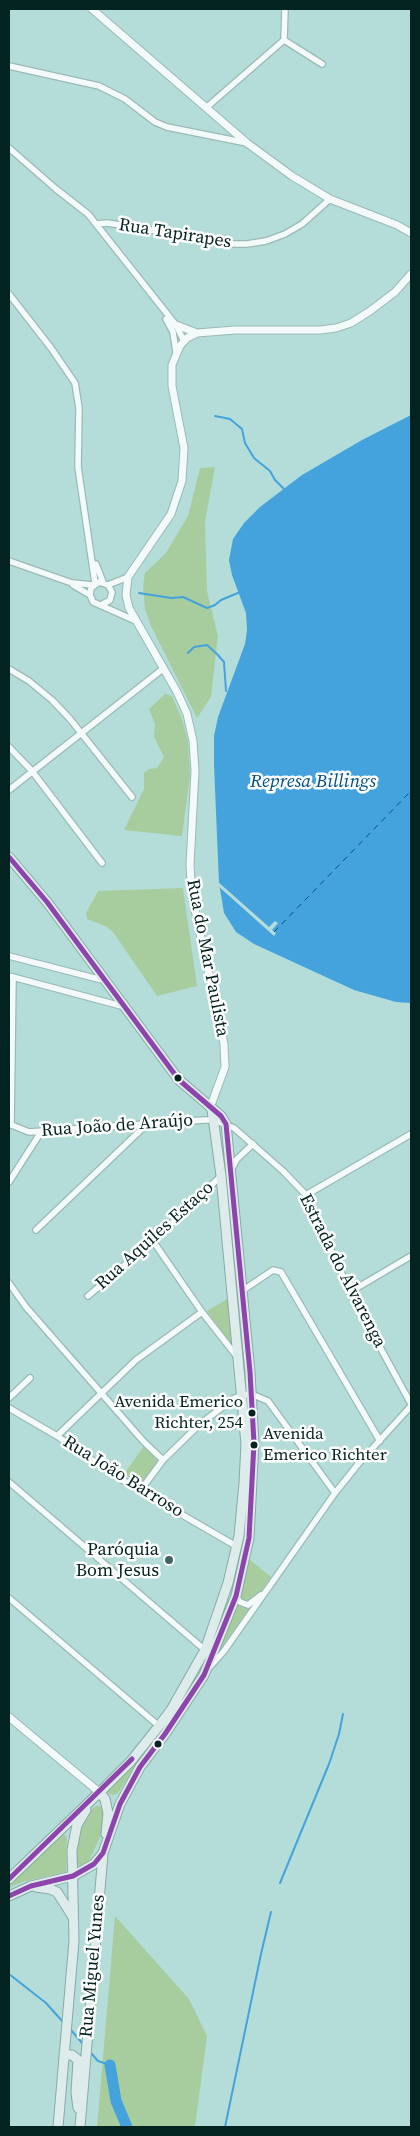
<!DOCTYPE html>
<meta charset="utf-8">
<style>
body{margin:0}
#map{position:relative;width:420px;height:2136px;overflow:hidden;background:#b4ddd9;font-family:"Source Serif 4",serif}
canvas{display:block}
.frame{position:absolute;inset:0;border:10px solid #032321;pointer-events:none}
</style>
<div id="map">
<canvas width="420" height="2136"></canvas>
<div class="frame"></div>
</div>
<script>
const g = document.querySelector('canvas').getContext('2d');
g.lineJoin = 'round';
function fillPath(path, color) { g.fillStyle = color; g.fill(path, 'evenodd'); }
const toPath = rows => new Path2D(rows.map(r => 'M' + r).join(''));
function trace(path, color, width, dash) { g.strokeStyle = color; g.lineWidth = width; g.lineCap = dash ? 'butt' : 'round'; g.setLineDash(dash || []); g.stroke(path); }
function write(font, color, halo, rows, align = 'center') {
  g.font = font + ' "Source Serif 4",serif'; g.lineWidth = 5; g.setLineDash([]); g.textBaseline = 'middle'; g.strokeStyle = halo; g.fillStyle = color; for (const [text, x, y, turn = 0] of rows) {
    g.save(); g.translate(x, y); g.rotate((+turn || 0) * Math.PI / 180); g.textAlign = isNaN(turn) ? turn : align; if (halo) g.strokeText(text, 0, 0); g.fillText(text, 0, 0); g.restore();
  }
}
const green = toPath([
 [215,467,205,522,207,591,218,636,211,697,197,718,151,626,145,609,143,586,145,573,166,553,188,516,200,468],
 [165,694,172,696,182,719,188,742,190,776,182,836,124,830,144,789,144,773,149,769,157,768,164,757,154,737,155,724,149,709],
 [183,888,197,986,157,996,113,932,107,927,87,919,86,913,98,891],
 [229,1298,234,1348,207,1311],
 [144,1446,159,1463,141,1484,124,1474],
 [249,1559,271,1577,213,1660,237,1599],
 [136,1761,138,1762,118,1793,113,1795,108,1794,108,1790],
 [96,1806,100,1806,106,1815,103,1831,88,1863,83,1866,79,1866,76,1861,77,1837,81,1825,90,1810],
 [62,1835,65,1835,67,1838,66,1872,22,1882,9,1888,9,1884],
 [115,1916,189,1999,207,2036,195,2127,97,2127]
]);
const water = toPath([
 [411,415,411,1003,396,1002,354,990,254,944,236,932,224,913,219,883,214,765,214,736,218,717,245,644,247,630,246,613,232,575,229,560,233,539,244,523,260,507,302,475,362,440]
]);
const pier = toPath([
 [217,881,269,927,275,921,278,923,272,930,276,933,274,936,217,885]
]);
const stream = toPath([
 [215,416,230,419,242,429,245,443,254,458,270,471,275,480,284,489],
 [139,593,171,598,183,597,207,608,215,605,221,600,238,593],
 [188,653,194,647,207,645,217,654,224,662,226,691],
 [280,1883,329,1764,339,1734,343,1714],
 [9,1974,46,2003,63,2022],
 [70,2029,83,2044],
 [90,2052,98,2061,110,2065],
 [225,2127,261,1954,271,1912]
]);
const river = toPath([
 [110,2065,116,2101,127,2127]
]);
const ferry = toPath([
 [274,932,411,791]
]);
const minor = toPath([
 [284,40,322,64],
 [9,66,99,86,125,99,155,122,167,127,247,143],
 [207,107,284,40,285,9],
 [9,148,56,189,88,214,176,325,184,341],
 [96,224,107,223,134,227,228,244,247,244,266,241,285,234,302,224,330,199],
 [9,294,51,348,75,383,79,408,78,467,95,583],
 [166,319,173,332,176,352],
 [9,561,72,583,93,585],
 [96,564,103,582],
 [73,585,90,595],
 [108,585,128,577],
 [103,604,110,600,112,592,108,585,99,582,91,588,90,595,93,602,136,621],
 [9,669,29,681,52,700,70,719,132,797],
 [9,747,32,771,102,863],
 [9,790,164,668],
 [9,956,106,981],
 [9,976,125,1007],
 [9,1124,29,1132,204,1120,214,1120,234,1128,283,1171,306,1195,350,1292,411,1404],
 [11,1125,13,977],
 [231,1170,237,1159,253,1144],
 [9,1182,41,1132],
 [306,1195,411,1134],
 [36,1230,146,1125],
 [153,1241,202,1312,238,1358],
 [9,1283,26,1307,144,1442,163,1460],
 [242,1291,273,1270,281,1272,380,1441],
 [350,1292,411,1256],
 [88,1296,153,1241,221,1176],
 [9,1398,30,1378],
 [9,1408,57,1436,117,1477,236,1546],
 [57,1436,136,1360,202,1312],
 [9,1482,205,1650],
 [140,1491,163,1460,199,1425,233,1399,242,1395,251,1394,268,1401,335,1493],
 [236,1596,240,1602,248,1605,261,1595],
 [9,1598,159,1726],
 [208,1669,224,1651,335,1493,359,1463,411,1406]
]);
const tertiary = toPath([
 [92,9,247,143,292,176,330,199,397,225,411,233],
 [176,325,197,333],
 [210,1108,225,1067,224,1044,192,896,190,865,195,771,193,741,187,714,177,692,129,608,126,595,128,577,171,514,182,481,184,448,172,386,172,365,180,346,187,338,197,333,235,330,320,330,336,328,351,323,370,311,395,292,411,274],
 [9,1717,99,1792]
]);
const primary = toPath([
 [9,857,47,902,179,1080,221,1116,226,1124,250,1372,254,1443,249,1538,236,1596,204,1675,165,1734,140,1767,120,1804,103,1853,94,1864,73,1876,31,1886,9,1896],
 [99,1792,105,1799,108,1813,106,1834],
 [9,1879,105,1787,131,1761,159,1726,171,1710,205,1650,228,1583,239,1536,244,1483,246,1444,221,1176,212,1110],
 [36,1887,50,1889,57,1892,73,1917],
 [64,2055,72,2055,78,2060,76,2093,78,2108],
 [58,2127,74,1941,72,1850,77,1825,86,1810],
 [80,2127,103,1854]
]);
const bus1 = toPath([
 [9,857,47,902,179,1080,221,1116,226,1124,250,1372,254,1443,249,1538,236,1596,204,1675,165,1734,140,1767,120,1804,103,1853,94,1864,73,1876,31,1886,9,1896],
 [9,1879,132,1759]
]);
const markers = [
 [178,1078,4.5,"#032321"],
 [252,1413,4.5,"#032321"],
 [254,1445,4.5,"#032321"],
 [169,1560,5,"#416461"],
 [158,1744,4.5,"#032321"]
];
const busNames = [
 ["Avenida Emerico",243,1403],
 ["Richter, 254",243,1424],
 ["Avenida",263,1435,"left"],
 ["Emerico Richter",263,1456,"left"]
];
const streetNames = [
 ["Rua Tapirapes",175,234,9],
 ["Rua do Mar Paulista",207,958,79],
 ["Rua João de Araújo",117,1126,-4],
 ["Rua Aquiles Estaço",155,1236,-42],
 ["Estrada do Alvarenga",342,1271,63],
 ["Rua João Barroso",123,1477,32],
 ["Rua Miguel Yunes",93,1966,-85]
];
const poiNames = [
 ["Paróquia",159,1550],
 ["Bom Jesus",159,1571]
];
const waterNames = [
 ["Represa Billings",313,782]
];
fillPath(green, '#a7cd9e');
fillPath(water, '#44a3dc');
fillPath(pier, '#b4ddd9');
trace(stream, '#44a3dc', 2);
trace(river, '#44a3dc', 11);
trace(ferry, '#005087', 1, [6, 5]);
trace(minor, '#9abab7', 8);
trace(tertiary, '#9abab7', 9);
trace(primary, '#87aaa7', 11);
trace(minor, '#f4faf9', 5.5);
trace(tertiary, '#f4faf9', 7);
trace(primary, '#ddebea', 9);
trace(bus1, '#8e44ad', 5);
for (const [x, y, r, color] of markers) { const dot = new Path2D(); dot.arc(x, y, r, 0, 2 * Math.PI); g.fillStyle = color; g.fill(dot); trace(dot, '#fefefe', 2); }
write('17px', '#032321', '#fefefe', busNames, 'right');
write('18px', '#032321', '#fefefe', streetNames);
write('18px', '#032321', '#fefefe', poiNames, 'right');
write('italic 19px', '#005087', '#fefefe', waterNames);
</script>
